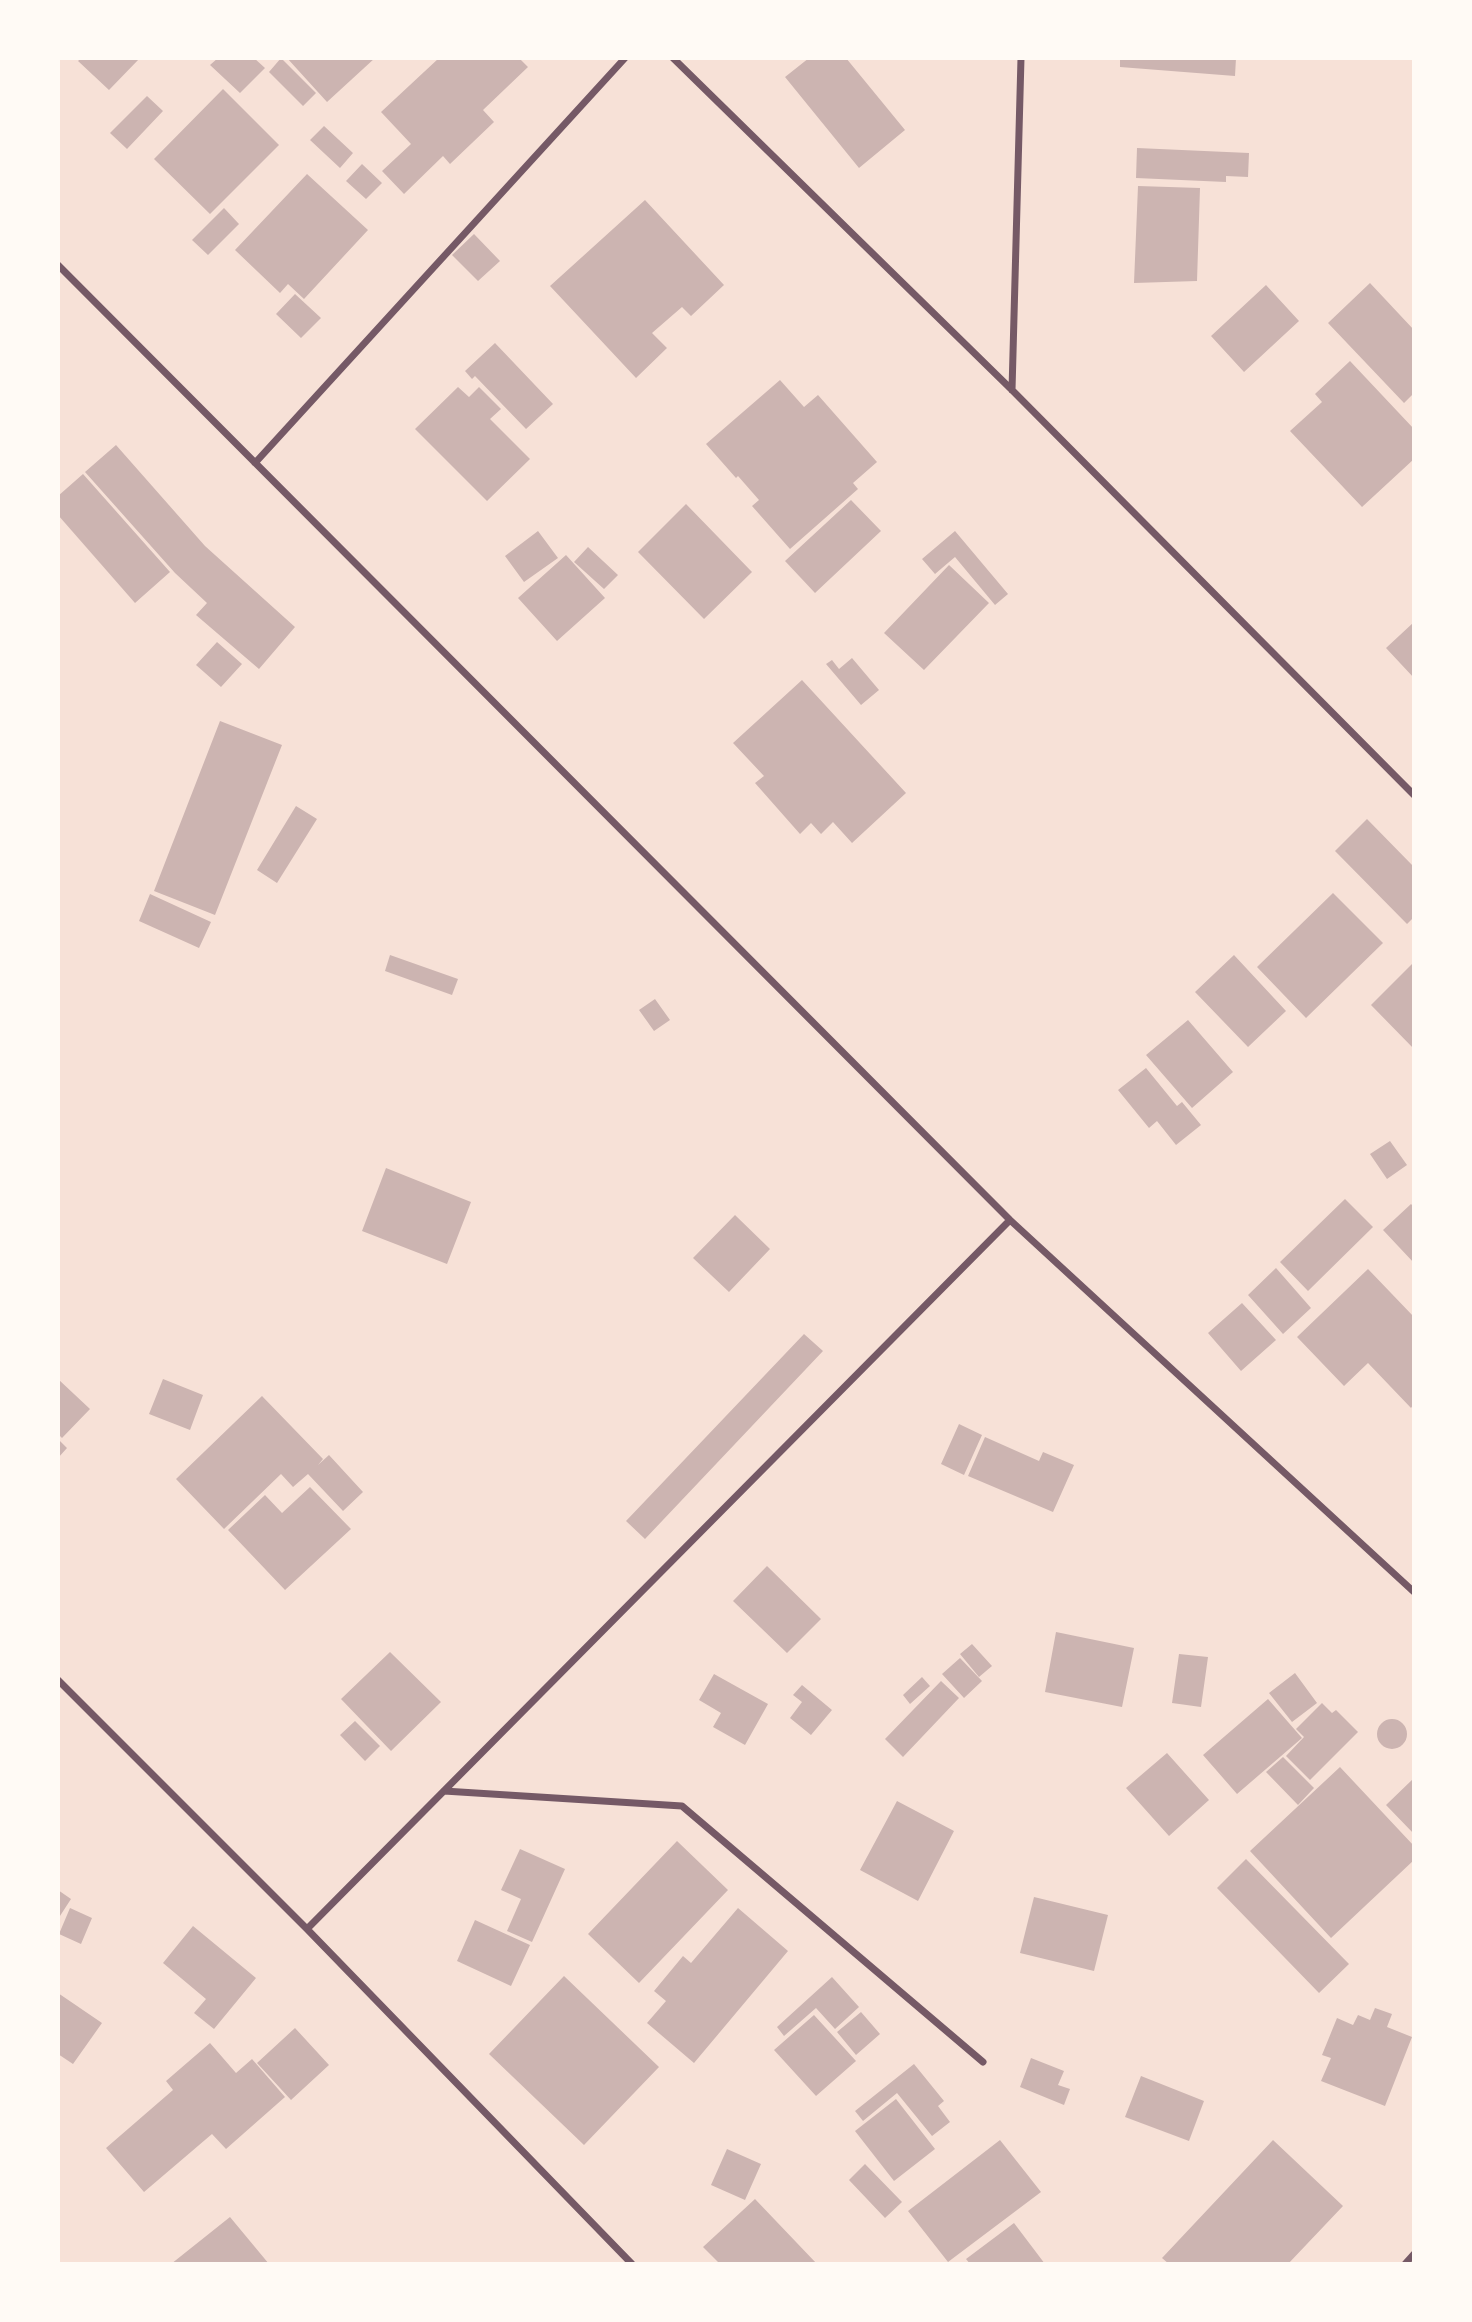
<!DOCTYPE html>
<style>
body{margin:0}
#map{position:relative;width:1472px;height:2322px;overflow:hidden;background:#f7e1d7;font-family:"Asap Condensed",sans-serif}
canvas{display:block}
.frame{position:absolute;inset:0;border:60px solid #fffaf5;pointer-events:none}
</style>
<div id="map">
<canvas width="1472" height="2322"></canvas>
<div class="frame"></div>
</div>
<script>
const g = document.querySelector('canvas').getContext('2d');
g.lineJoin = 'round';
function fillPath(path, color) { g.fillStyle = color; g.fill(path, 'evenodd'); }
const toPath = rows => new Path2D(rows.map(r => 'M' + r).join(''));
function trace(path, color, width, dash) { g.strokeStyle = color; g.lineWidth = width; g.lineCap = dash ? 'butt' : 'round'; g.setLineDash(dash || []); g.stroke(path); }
const building = toPath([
 [81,58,140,58,109,90,78,61],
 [218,58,254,58,265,68,240,93,210,65],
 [281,58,316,93,303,106,269,72],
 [287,58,375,58,327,102],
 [439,58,519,58,528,67,483,110,494,122,450,164,443,156,404,194,382,171,411,144,381,112],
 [809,58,846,58,905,130,859,168,785,77],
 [1120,58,1236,58,1235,76,1120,67],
 [223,89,279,145,210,214,154,159],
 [147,96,163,111,127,149,110,133],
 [324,126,353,153,340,168,310,140],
 [1137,148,1249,153,1248,177,1226,176,1226,182,1136,178],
 [362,164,382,183,366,199,346,181],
 [307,174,368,230,304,299,288,284,280,293,235,250],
 [1138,186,1200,188,1197,281,1134,283],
 [645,200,724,285,691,316,682,307,652,333,667,348,636,378,550,286],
 [224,208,239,224,208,255,192,240],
 [474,234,500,261,478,281,452,255],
 [1370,283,1414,330,1414,393,1404,403,1328,323],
 [1266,285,1299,321,1244,372,1211,336],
 [295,294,321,318,301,338,276,314],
 [495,343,553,404,526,429,475,376,472,379,465,371],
 [1350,361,1414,429,1414,459,1362,507,1290,431,1322,402,1315,394],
 [780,380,804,407,818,395,877,462,853,483,858,489,790,549,752,506,759,500,738,476,736,478,706,444],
 [458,387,469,397,479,387,501,409,490,419,530,459,487,501,415,429],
 [116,445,205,546,295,627,259,669,196,615,207,603,175,573,85,472],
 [83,474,170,572,135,603,58,515,58,496],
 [851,500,881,531,815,593,785,561],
 [686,504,752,572,704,619,638,552],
 [538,531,558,558,524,582,505,556],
 [955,531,1008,594,995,605,955,557,935,574,922,559],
 [588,547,618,575,604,589,574,562],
 [566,555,605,598,557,641,518,598],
 [949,565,989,603,924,670,884,633],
 [1414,622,1414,678,1386,648],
 [217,642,242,664,221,687,196,665],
 [852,658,879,690,861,705,826,664,832,660,839,669],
 [802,680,906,793,852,843,833,822,821,834,811,823,800,834,755,783,764,776,733,743],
 [220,721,282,745,215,915,154,891],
 [296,806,317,819,277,883,257,870],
 [1367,819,1414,867,1414,917,1407,924,1335,851],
 [1333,893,1383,943,1306,1018,1257,967],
 [150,894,211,922,199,948,139,921],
 [390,955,458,979,452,995,385,971],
 [1234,955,1286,1011,1248,1047,1195,992],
 [1414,962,1414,1049,1371,1005],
 [655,999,670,1020,654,1031,639,1010],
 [1188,1020,1233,1072,1192,1108,1146,1055],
 [1146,1068,1177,1106,1182,1102,1201,1125,1176,1145,1157,1121,1149,1128,1118,1090],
 [1390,1141,1407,1165,1387,1179,1370,1154],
 [386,1168,471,1202,447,1264,362,1231],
 [1345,1199,1373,1227,1308,1291,1280,1262],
 [1411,1204,1414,1207,1414,1263,1383,1230],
 [735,1215,770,1249,729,1292,693,1258],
 [1276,1268,1311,1308,1283,1334,1248,1295],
 [1368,1269,1414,1317,1414,1404,1411,1408,1368,1363,1344,1386,1297,1337],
 [1242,1303,1276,1340,1241,1371,1208,1333],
 [804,1334,823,1351,645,1539,626,1521],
 [58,1379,90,1409,62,1438,58,1434],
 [163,1379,203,1395,190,1430,149,1414],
 [262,1396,323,1459,318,1465,329,1455,363,1492,343,1511,308,1474,293,1487,281,1474,224,1529,176,1479],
 [959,1424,982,1435,964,1475,941,1464],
 [985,1437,1039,1461,1043,1452,1074,1465,1053,1512,968,1476],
 [58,1439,67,1448,58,1458],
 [310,1487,351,1529,285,1590,228,1530,265,1495,282,1513],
 [767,1566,821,1619,787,1653,733,1601],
 [1056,1632,1134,1648,1122,1707,1045,1692],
 [972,1644,992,1666,979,1677,960,1654],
 [390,1652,441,1702,391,1751,341,1699],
 [1179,1654,1208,1657,1201,1707,1172,1703],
 [960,1658,982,1681,964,1698,942,1674],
 [1295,1673,1317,1703,1292,1722,1269,1693],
 [714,1674,768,1704,745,1745,713,1727,721,1713,699,1700],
 [922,1677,930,1686,910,1704,903,1695],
 [941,1681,959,1698,903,1757,885,1739],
 [802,1685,832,1710,811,1735,790,1718,802,1702,793,1695],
 [1268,1699,1302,1738,1237,1794,1203,1755],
 [1322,1703,1332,1713,1336,1710,1358,1732,1310,1780,1286,1756,1304,1737,1296,1729],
 '1377 1734a15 15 0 1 1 30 0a15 15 0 1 1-30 0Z',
 [355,1721,380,1746,365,1761,340,1735],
 [1167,1753,1209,1800,1169,1836,1126,1788],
 [1283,1757,1314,1788,1298,1805,1266,1772],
 [1340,1767,1414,1846,1414,1860,1331,1938,1250,1851],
 [1414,1778,1414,1834,1386,1805],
 [897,1801,954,1831,918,1901,860,1870],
 [677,1841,728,1890,639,1983,588,1934],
 [520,1849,565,1869,532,1942,507,1931,521,1899,501,1890],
 [1246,1859,1349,1964,1319,1993,1217,1888],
 [58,1890,71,1899,58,1919],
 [1034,1897,1108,1915,1094,1971,1020,1953],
 [70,1908,92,1918,81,1944,59,1934],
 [738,1908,788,1951,694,2063,647,2023,666,2001,654,1991,683,1956,691,1963],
 [475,1920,530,1945,511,1986,457,1961],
 [193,1926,256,1978,214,2029,194,2013,206,1999,163,1963],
 [564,1976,659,2067,584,2145,489,2054],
 [832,1977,859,2007,835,2029,816,2008,784,2036,777,2027],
 [58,1993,102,2023,73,2064,58,2054],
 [1375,2008,1392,2014,1387,2027,1412,2037,1385,2106,1321,2081,1331,2058,1322,2055,1337,2018,1353,2025,1358,2015,1370,2020],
 [861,2012,880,2034,856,2055,837,2032],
 [814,2015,856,2061,816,2096,774,2050],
 [295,2028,329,2065,291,2100,257,2063],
 [210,2043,236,2073,252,2059,285,2097,226,2149,212,2134,144,2192,106,2148,173,2090,166,2081],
 [1031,2058,1064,2071,1058,2085,1070,2089,1064,2105,1020,2087],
 [914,2064,944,2101,938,2106,950,2122,932,2136,897,2093,863,2121,855,2111],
 [1141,2076,1204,2101,1189,2141,1125,2117],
 [896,2099,935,2149,894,2181,855,2131],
 [1000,2140,1041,2192,948,2262,908,2211],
 [1273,2140,1343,2206,1288,2264,1169,2264,1162,2258],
 [727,2149,761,2164,745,2200,711,2185],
 [865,2164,902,2202,885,2218,849,2180],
 [755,2199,817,2264,720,2264,703,2247],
 [230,2217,269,2264,171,2264],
 [1014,2223,1045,2264,970,2264,966,2259]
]);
const minor = toPath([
 [673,58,1012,390,1414,795],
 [58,265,1010,1220,1414,1592],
 [1012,390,1021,58],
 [255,463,625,58],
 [58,1680,307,1929,632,2264],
 [444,1791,682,1806,983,2062],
 [307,1929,1010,1220],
 [1405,2264,1414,2254]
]);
fillPath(building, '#ccb4b1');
trace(minor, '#755966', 7);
</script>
